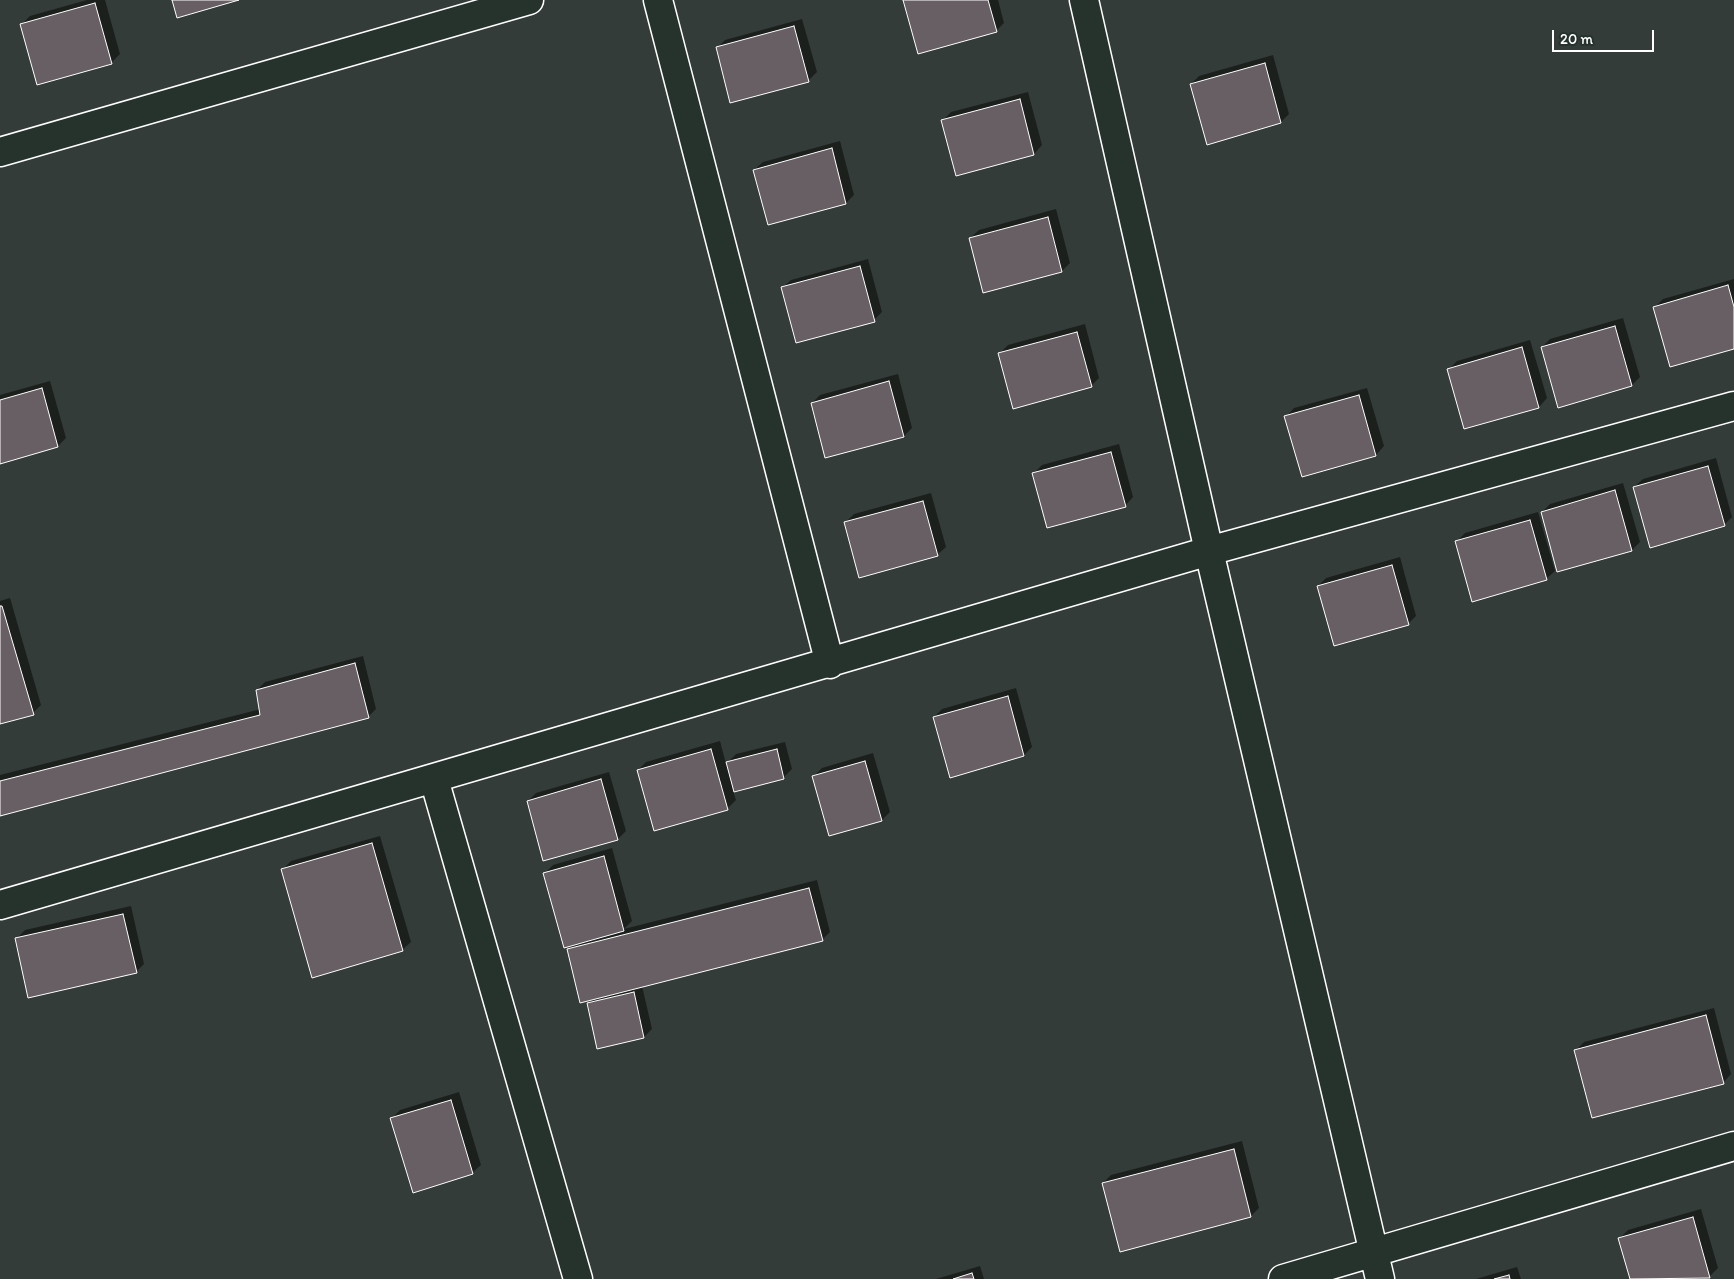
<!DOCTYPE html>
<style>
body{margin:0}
#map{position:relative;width:1734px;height:1279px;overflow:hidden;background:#333c38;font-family:Itim,sans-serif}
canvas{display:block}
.scale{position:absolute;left:1552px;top:30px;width:102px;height:22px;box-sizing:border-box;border:2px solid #fff;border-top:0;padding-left:6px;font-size:15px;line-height:18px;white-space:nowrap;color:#fff;-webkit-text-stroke:4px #26332d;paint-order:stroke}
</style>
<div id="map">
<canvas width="1734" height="1279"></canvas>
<div class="scale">20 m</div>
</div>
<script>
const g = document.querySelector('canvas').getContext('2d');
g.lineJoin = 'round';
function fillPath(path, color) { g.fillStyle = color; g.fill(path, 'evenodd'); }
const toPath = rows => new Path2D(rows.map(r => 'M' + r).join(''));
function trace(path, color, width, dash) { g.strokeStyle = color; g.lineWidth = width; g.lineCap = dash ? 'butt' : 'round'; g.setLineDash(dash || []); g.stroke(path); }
const shadow = toPath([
 [87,0,105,0,120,54,112,62,22,24,30,16],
 [905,0,998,0,1004,23,996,31],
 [802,19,817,72,809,80,731,101,717,48,725,40],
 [1273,55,1289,114,1281,122,1191,84,1199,76],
 [1028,92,1042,145,1034,154,956,174,942,121,951,112],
 [840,141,854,195,846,203,768,224,754,170,763,162],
 [1056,209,1070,263,1062,271,970,238,979,230],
 [868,259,882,312,874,320,782,288,791,280],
 [1734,279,1734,348,1655,307,1663,299],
 [1623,318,1640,377,1632,385,1542,347,1550,339],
 [1085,324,1099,378,1091,386,1000,353,1008,345],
 [1530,340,1547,398,1539,407,1465,428,1449,369,1457,361],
 [898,374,912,428,904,436,812,403,820,395],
 [50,381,66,438,58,446,0,463,0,395],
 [1367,388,1384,446,1376,455,1286,417,1294,408],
 [1119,444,1133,497,1125,506,1034,473,1042,465],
 [1716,458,1732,517,1724,525,1634,487,1643,479],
 [1623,483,1640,542,1632,550,1542,512,1550,504],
 [931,493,946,547,937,555,846,522,854,514],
 [1538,512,1555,571,1546,579,1457,541,1465,533],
 [1400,557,1416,616,1408,624,1318,586,1326,578],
 [10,598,41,705,33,713,0,723,0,601],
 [363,656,376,709,368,717,0,815,0,775,261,709,257,690,265,682],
 [1016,688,1032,747,1024,755,951,776,934,717,942,709],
 [720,741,726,764,736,754,785,742,792,769,784,777,733,791,736,800,728,808,655,829,638,770,646,762],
 [873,753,890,812,882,820,830,835,814,776,822,768],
 [609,772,626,831,618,839,528,801,536,793],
 [380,836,411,942,402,950,283,869,291,861],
 [612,848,632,921,624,929,817,880,830,932,822,940,642,986,652,1029,644,1037,588,1003,593,998,568,949,574,943,545,873,553,865],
 [131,906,144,964,136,972,16,939,25,930],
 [1714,1008,1731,1074,1723,1083,1576,1050,1584,1042],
 [459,1092,481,1165,472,1173,392,1118,400,1110],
 [1242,1141,1259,1208,1251,1216,1121,1250,1103,1183,1111,1175],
 [1701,1209,1718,1268,1710,1276,1701,1279,1631,1279,1620,1238,1628,1230],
 [980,1266,984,1279,936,1279],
 [1517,1267,1521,1279,1476,1279]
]);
const building = toPath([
 [172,0,239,0,177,18,172,0],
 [903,0,988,0,997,32,918,54,903,0],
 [95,3,112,64,37,85,20,24,95,3],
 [794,26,809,82,730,103,716,47,794,26],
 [1265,63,1281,123,1207,145,1190,84,1265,63],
 [1020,99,1034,155,956,176,941,120,1020,99],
 [832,148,846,204,768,225,753,170,832,148],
 [1048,217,1062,272,983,293,969,238,1048,217],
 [860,266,875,322,796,343,781,287,860,266],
 [1728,285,1734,307,1734,349,1670,367,1653,307,1728,285],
 [1615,326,1632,386,1558,408,1541,347,1615,326],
 [1077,332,1092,387,1013,409,998,353,1077,332],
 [1522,347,1539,408,1464,429,1447,369,1522,347],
 [889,381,904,437,825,458,811,403,889,381],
 [42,388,58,447,0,464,0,400,42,388],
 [1359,395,1376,456,1302,477,1284,416,1359,395],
 [1111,452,1126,507,1047,528,1032,473,1111,452],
 [1708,466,1725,526,1650,548,1633,487,1708,466],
 [1615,490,1632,551,1557,572,1541,512,1615,490],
 [923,501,938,556,859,578,844,522,923,501],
 [1530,520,1547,580,1472,602,1455,541,1530,520],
 [1392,565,1409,625,1334,646,1317,586,1392,565],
 [0,606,2,606,34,715,0,724,0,606],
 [355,663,369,718,0,816,0,781,260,715,256,690,355,663],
 [1008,696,1024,756,950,778,933,717,1008,696],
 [711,749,728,810,654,831,637,770,711,749],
 [777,749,784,779,734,792,726,762,777,749],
 [865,761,882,821,829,836,812,776,865,761],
 [601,779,618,840,543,861,527,801,601,779],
 [372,843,403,951,312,978,281,869,372,843],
 [604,856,624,931,564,948,543,873,604,856],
 [809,888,823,941,580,1003,567,949,809,888],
 [123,914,137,973,28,998,15,938,123,914],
 [634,992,644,1038,597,1049,587,1003,634,992],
 [1706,1015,1724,1084,1592,1118,1574,1050,1706,1015],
 [451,1100,473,1174,413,1193,390,1118,451,1100],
 [1234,1149,1251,1217,1120,1252,1102,1183,1234,1149],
 [1693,1217,1710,1278,1630,1279,1618,1238,1693,1217],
 [972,1273,974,1279,953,1279,972,1273],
 [1509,1275,1510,1279,1494,1279,1509,1275]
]);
const minor = toPath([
 [658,0,830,664],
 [1084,0,1209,551,1380,1279],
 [0,152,529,0],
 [434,779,578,1279],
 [0,905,1209,551,1734,406],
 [1283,1279,1734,1146]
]);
fillPath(shadow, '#0007');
fillPath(building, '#685f64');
trace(building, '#fff', 1);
trace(minor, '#fff', 31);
trace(minor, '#26332d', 28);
</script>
